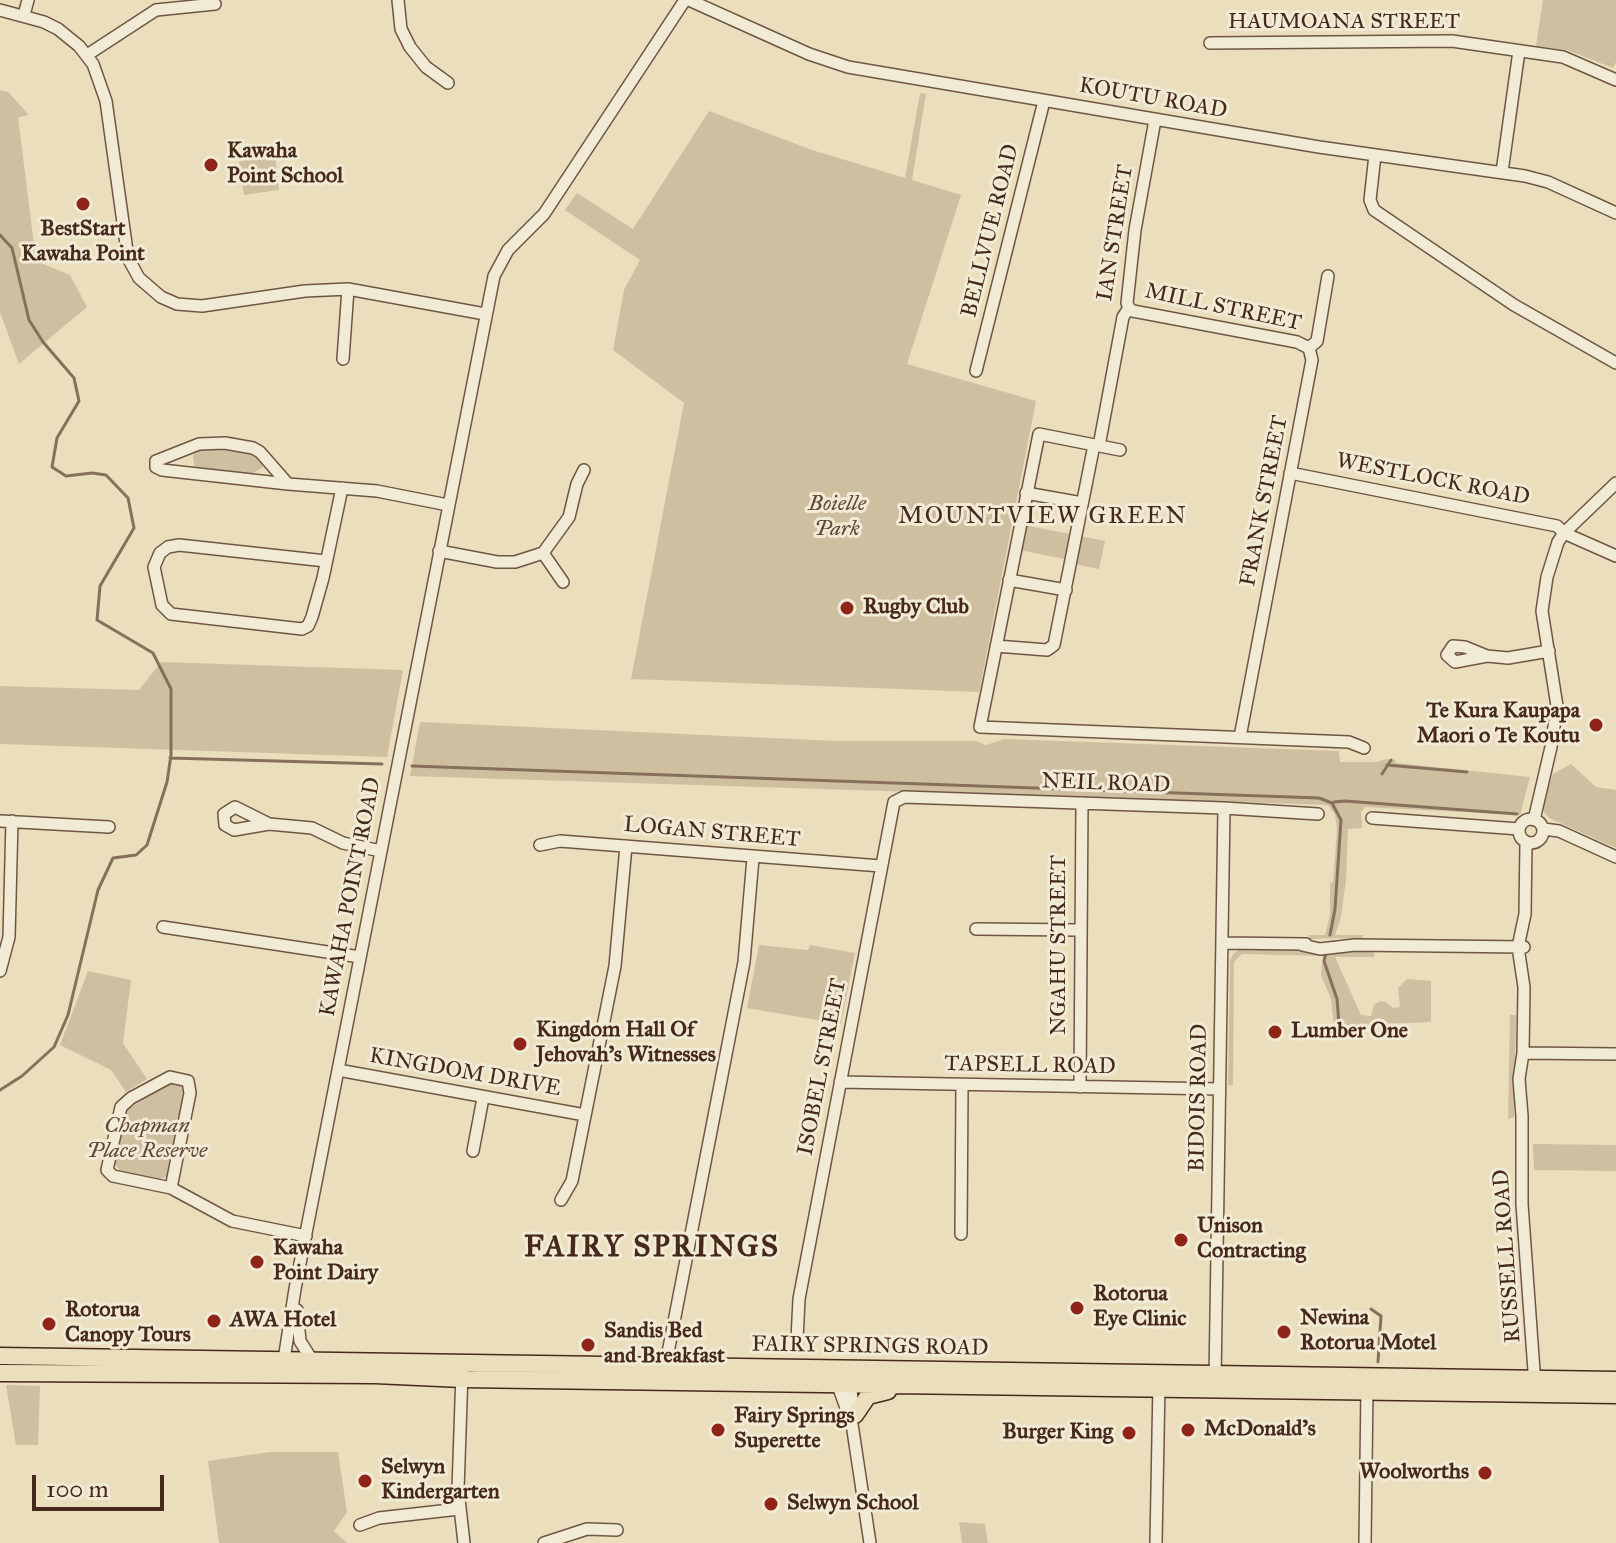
<!DOCTYPE html>
<style>
body{margin:0}
#map{position:relative;width:1616px;height:1543px;overflow:hidden;background:#eadebd;font-family:"IM FELL Great Primer",serif}
canvas{display:block}
.scale{position:absolute;left:32px;top:1475px;width:132px;height:36px;box-sizing:border-box;border:4px solid #46291a;border-top:0;padding-left:10px;font-size:24px;line-height:28px;white-space:nowrap;color:#46291a;-webkit-text-stroke:6px #f1ead4;paint-order:stroke}
</style>
<div id="map">
<canvas width="1616" height="1543"></canvas>
<div class="scale">100 m</div>
</div>
<script>
const g = document.querySelector('canvas').getContext('2d');
g.lineJoin = 'round';
function fillPath(path, color) { g.fillStyle = color; g.fill(path, 'evenodd'); }
const toPath = rows => new Path2D(rows.map(r => 'M' + r).join(''));
function trace(path, color, width, dash) { g.strokeStyle = color; g.lineWidth = width; g.lineCap = dash ? 'butt' : 'round'; g.setLineDash(dash || []); g.stroke(path); }
function write(font, color, halo, rows, align = 'center') {
  g.font = font + ' "IM FELL Great Primer",serif'; g.lineWidth = 6; g.setLineDash([]); g.textBaseline = 'middle'; g.strokeStyle = halo; g.fillStyle = color; for (const [text, x, y, turn = 0] of rows) {
    g.save(); g.translate(x, y); g.rotate((+turn || 0) * Math.PI / 180); g.textAlign = isNaN(turn) ? turn : align; if (halo) g.strokeText(text, 0, 0); g.fillText(text, 0, 0); g.restore();
  }
}
const green = toPath([
 [1543,0,1616,0,1616,62,1613,68,1567,50,1536,46],
 [0,90,8,92,29,115,18,117,36,261,70,275,87,307,19,364,0,312],
 [920,93,926,94,912,180,961,195,907,364,1036,401,979,692,631,679,684,403,613,350,624,290,640,260,565,210,577,193,633,229,709,111,812,150,905,178],
 [275,156,279,190,244,195,239,161],
 [222,447,253,453,261,458,263,467,250,475,198,469,194,465,193,455,198,450],
 [1024,525,1070,534,1065,559,1019,550],
 [1080,536,1105,541,1099,569,1075,564],
 [161,662,403,670,387,757,0,744,0,686,139,690],
 [420,722,836,741,976,741,986,745,1004,739,1339,751,1340,762,1376,762,1387,759,1395,760,1396,763,1530,777,1520,815,1365,807,1361,812,1362,828,1348,829,1346,880,1341,917,1335,935,1363,935,1362,940,1339,938,1310,939,1309,935,1325,935,1330,915,1330,883,1333,882,1337,829,1335,815,1328,805,410,776],
 [1571,764,1596,787,1616,790,1616,848,1549,818,1544,812,1542,803,1553,774],
 [759,945,808,950,810,945,855,953,841,1024,747,1008],
 [1240,949,1374,951,1374,957,1335,957,1361,1015,1371,1016,1374,1005,1380,1001,1386,1002,1393,1008,1400,1007,1398,988,1407,979,1431,981,1431,1022,1334,1026,1331,999,1321,975,1323,956,1242,954,1234,962,1233,1086,1228,1085,1230,960,1233,954],
 [88,971,131,980,123,1043,147,1079,126,1092,111,1070,60,1045],
 [1510,1015,1516,1015,1514,1117,1508,1119],
 [173,1081,181,1085,186,1095,169,1176,159,1179,120,1171,113,1161,122,1119,126,1111,166,1083],
 [1533,1144,1616,1145,1616,1171,1534,1170],
 [6,1385,40,1386,38,1445,16,1445],
 [270,1452,338,1452,347,1512,334,1531,347,1543,219,1543,208,1461],
 [959,1522,985,1524,988,1543,962,1543]
]);
const stream = toPath([
 [0,235,12,248,29,320,43,342,74,378,79,401,57,438,52,467,66,476,92,473,106,475,128,498,134,528,100,586,97,620,153,653,171,689,171,755,167,782,147,845,136,855,113,858,98,890,68,1015,54,1047,22,1076,0,1090],
 [170,758,382,764],
 [1387,765,1467,772],
 [412,766,1319,798,1332,803,1341,820,1335,909,1330,935],
 [1382,774,1391,760],
 [1334,802,1345,801,1517,814],
 [1326,953,1324,961,1337,999,1339,1024],
 [1371,1309,1381,1316,1378,1362]
]);
const minor = toPath([
 [398,0,401,29,410,47,426,67,448,83],
 [689,0,809,54,848,67,1319,147,1525,176,1548,182,1616,213],
 [0,10,44,22,58,29,79,46,93,64,106,101,128,258,139,278,161,297,177,304,202,306,305,291,348,289,485,314],
 [24,15,28,0],
 [1210,43,1452,41,1563,57,1616,80],
 [87,55,156,10,215,4],
 [1375,155,1370,200,1374,210,1514,305,1616,363],
 [1502,172,1519,51],
 [1129,308,1133,311,1297,342,1309,348],
 [343,359,348,289],
 [976,371,1044,101],
 [1099,446,1123,317,1129,308,1127,303,1135,230,1155,120],
 [1120,450,1039,434,980,727,1349,742,1364,748],
 [1290,473,1557,526,1564,533,1616,556],
 [288,484,260,452,253,448,225,443,199,444,156,461,156,467,162,470,288,484,377,491,448,505],
 [1026,493,1082,503],
 [439,551,497,562,515,562,543,553,569,517,577,484,584,470],
 [543,553,563,582],
 [326,561,179,545,168,547,160,553,154,567,162,605,171,614,302,629,308,626,312,617,323,578,342,488],
 [1009,580,1066,590],
 [996,646,1047,650,1054,645,1094,445],
 [1487,656,1455,662,1447,655,1453,646,1465,647,1487,656,1508,658,1549,651],
 [1240,737,1312,360,1309,348,1317,341,1328,276],
 [1372,818,1519,829],
 '1519 831a12 12 0 1 1 24 0a12 12 0 1 1-24 0Z',
 [1534,820,1551,747,1557,706,1542,611,1547,577,1558,542,1564,533,1616,483],
 [0,821,109,827],
 [269,824,235,807,224,814,225,825,234,830,269,824,312,828,343,843,381,851],
 [1543,829,1559,831,1616,857],
 [1526,842,1525,914,1518,947,1524,987,1523,1053,1519,1079,1522,1116,1522,1204,1535,1385],
 [540,845,560,841,881,866],
 [163,927,360,957],
 [976,929,1079,930],
 [1223,943,1306,944],
 [1302,945,1320,949,1355,945,1524,947],
 [0,971,9,937,12,821],
 [1523,1053,1616,1054],
 [338,1070,585,1115],
 [840,1082,1219,1089],
 [1080,1087,1082,803],
 [473,1151,483,1098],
 [171,1188,190,1093,188,1081,170,1077,131,1098,121,1107,107,1170,113,1176,171,1188,232,1221,306,1236],
 [561,1200,572,1181,615,966,626,846],
 [961,1234,962,1086],
 [297,1310,300,1341,312,1360],
 [797,1340,799,1299,894,802,904,797,1224,808,1318,814],
 [283,1366,295,1289,494,276,508,250,544,214,685,0],
 [462,1372,458,1490,464,1543],
 [664,1373,744,962,753,858],
 [1215,1379,1224,808],
 [837,1383,852,1424,870,1543],
 [844,1387,847,1384,851,1390,854,1416],
 [360,1525,379,1518,459,1509],
 [544,1543,587,1529,617,1530],
 [1156,1543,1159,1384],
 [1365,1543,1367,1388]
]);
const highway = toPath([
 [0,1356,1616,1380],
 [0,1373,375,1375,462,1379,1616,1395],
 [855,1415,868,1396,888,1391]
]);
const markers = [
 [211,165,8,"#8f2418"],
 [83,204,8,"#8f2418"],
 [847,608,8,"#8f2418"],
 [1596,725,8,"#8f2418"],
 [1275,1032,8,"#8f2418"],
 [520,1044,8,"#8f2418"],
 [1181,1240,8,"#8f2418"],
 [257,1262,8,"#8f2418"],
 [1077,1308,8,"#8f2418"],
 [214,1321,8,"#8f2418"],
 [49,1324,8,"#8f2418"],
 [1284,1332,8,"#8f2418"],
 [588,1345,8,"#8f2418"],
 [718,1430,8,"#8f2418"],
 [1188,1430,8,"#8f2418"],
 [1129,1433,8,"#8f2418"],
 [1485,1473,8,"#8f2418"],
 [365,1481,8,"#8f2418"],
 [771,1504,8,"#8f2418"]
];
const streetNames = [
 ["HAUMOANA STREET",1344,23],
 ["KOUTU ROAD",1153,99,10],
 ["BELLVUE ROAD",991,231,-76],
 ["IAN STREET",1116,233,-81],
 ["MILL STREET",1223,308,12],
 ["WESTLOCK ROAD",1433,480,11],
 ["FRANK STREET",1265,501,-79],
 ["NEIL ROAD",1106,784,2],
 ["LOGAN STREET",712,833,5],
 ["KAWAHA POINT ROAD",351,897,-79],
 ["NGAHU STREET",1060,945,-90],
 ["TAPSELL ROAD",1030,1066,1],
 ["ISOBEL STREET",823,1067,-79],
 ["KINGDOM DRIVE",465,1073,10],
 ["BIDOIS ROAD",1199,1098,-89],
 ["RUSSELL ROAD",1508,1256,-94],
 ["FAIRY SPRINGS ROAD",870,1347,1]
];
const poiNames = [
 ["Kawaha",227,152],
 ["Point School",227,177],
 ["BestStart",83,230,"center"],
 ["Kawaha Point",83,255,"center"],
 ["Rugby Club",863,608],
 ["Te Kura Kaupapa",1580,712,"right"],
 ["Maori o Te Koutu",1580,737,"right"],
 ["Kingdom Hall Of",536,1031],
 ["Jehovah's Witnesses",536,1056],
 ["Lumber One",1291,1032],
 ["Unison",1197,1227],
 ["Contracting",1197,1252],
 ["Kawaha",273,1249],
 ["Point Dairy",273,1274],
 ["Rotorua",1093,1295],
 ["Eye Clinic",1093,1320],
 ["Rotorua",65,1311],
 ["Canopy Tours",65,1336],
 ["Newina",1300,1319],
 ["Rotorua Motel",1300,1344],
 ["AWA Hotel",230,1321],
 ["Sandis Bed",604,1332],
 ["and Breakfast",604,1357],
 ["Fairy Springs",734,1417],
 ["Superette",734,1442],
 ["McDonald's",1204,1430],
 ["Burger King",1113,1433,"right"],
 ["Selwyn",381,1468],
 ["Kindergarten",381,1493],
 ["Woolworths",1469,1473,"right"],
 ["Selwyn School",787,1504]
];
const parkNames = [
 ["Boielle",837,505],
 ["Park",837,530],
 ["Chapman",147,1127],
 ["Place Reserve",147,1152]
];
const neighbourhoodNames = [
 ["MOUNTVIEW GREEN",1043,517]
];
const districtNames = [
 ["FAIRY SPRINGS",652,1249]
];
fillPath(green, '#cebfa1');
trace(stream, '#87705b', 3);
trace(minor, '#6f5643', 14);
trace(highway, '#46291a', 19);
trace(minor, '#f1ead4', 11);
trace(highway, '#eadebd', 16);
for (const [x, y, r, color] of markers) { const dot = new Path2D(); dot.arc(x, y, r, 0, 2 * Math.PI); g.fillStyle = color; g.fill(dot); trace(dot, '#f1ead4', 3); }
write('22px', '#46291a', '#f1ead4', streetNames);
write('bold 22px', '#46291a', '#f1ead4', poiNames, 'left');
write('italic 22px', '#614735', '#f1ead4', parkNames);
g.letterSpacing = '2px';
write('24px', '#46291a', '#f1ead4', neighbourhoodNames);
g.letterSpacing = '0px';
g.letterSpacing = '2px';
write('bold 30px', '#46291a', '#f1ead4', districtNames);
g.letterSpacing = '0px';
</script>
